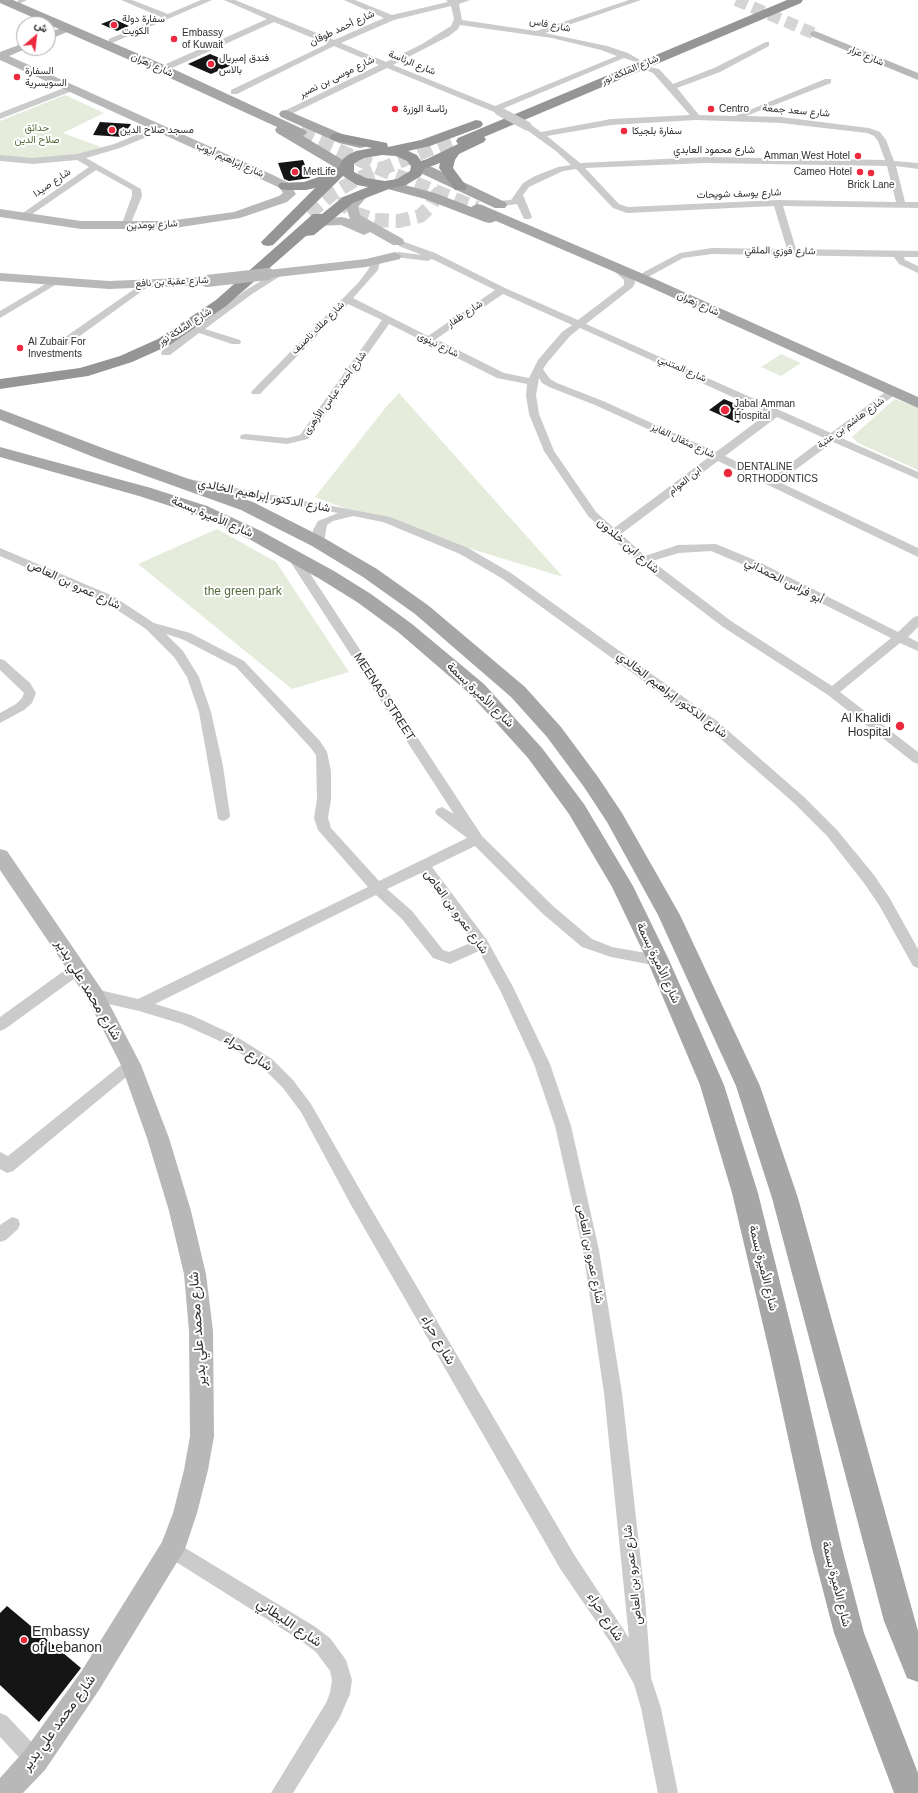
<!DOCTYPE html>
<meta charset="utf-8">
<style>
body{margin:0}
#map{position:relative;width:918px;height:1793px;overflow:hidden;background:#fff;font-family:Arial,Vazirmatn,sans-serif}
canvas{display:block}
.north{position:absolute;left:16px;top:16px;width:40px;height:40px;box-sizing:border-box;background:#fff;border:1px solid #ababab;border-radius:50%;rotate:28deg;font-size:11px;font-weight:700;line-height:16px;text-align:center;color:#2e2e2e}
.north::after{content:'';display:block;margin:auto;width:14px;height:18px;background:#ec293f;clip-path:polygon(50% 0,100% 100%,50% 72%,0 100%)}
</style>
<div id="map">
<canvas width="918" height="1793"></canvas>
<div class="north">ش</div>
</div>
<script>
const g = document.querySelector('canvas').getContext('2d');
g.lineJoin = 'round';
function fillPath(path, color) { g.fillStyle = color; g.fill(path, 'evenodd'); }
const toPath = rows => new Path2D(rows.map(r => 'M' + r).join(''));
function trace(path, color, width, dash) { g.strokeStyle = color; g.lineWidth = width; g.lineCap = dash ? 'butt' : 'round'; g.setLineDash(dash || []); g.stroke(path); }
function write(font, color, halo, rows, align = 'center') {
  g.font = font + ' Arial,Vazirmatn,sans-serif'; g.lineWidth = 4; g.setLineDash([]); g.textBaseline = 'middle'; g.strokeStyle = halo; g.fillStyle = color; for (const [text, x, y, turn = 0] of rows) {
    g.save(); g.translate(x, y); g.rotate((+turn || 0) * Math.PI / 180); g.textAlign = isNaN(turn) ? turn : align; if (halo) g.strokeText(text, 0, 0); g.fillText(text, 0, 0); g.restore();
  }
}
const green = toPath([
 [65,95,104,113,63,133,101,147,80,154,37,159,0,157,0,121],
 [781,354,801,363,781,376,761,367],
 [399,393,563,577,370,518,315,497,386,407],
 [895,399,918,408,918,470,858,443,852,437],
 [217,529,276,562,349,672,292,689,138,564]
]);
const building = toPath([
 [114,19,129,26,117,31,101,24],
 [210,54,234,64,211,74,188,64],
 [100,122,131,124,123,137,93,135],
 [303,160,310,178,289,181,284,179,278,163],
 [724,399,745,408,741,411,749,414,738,423,709,410],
 [7,1606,81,1668,39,1722,0,1685,0,1613]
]);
const secondaryTunnel = toPath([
 [736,0,815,34]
]);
const primaryTunnel = toPath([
 [300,133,378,168,477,208]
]);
const highwayTunnel = toPath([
 [345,197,345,205,352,212,375,220,399,221,420,216,431,206,434,200,433,194,426,187],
 [309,214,332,194,357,179,457,138]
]);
const street = toPath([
 [18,0,27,0,21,3,18,3,18,0],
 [121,0,132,0,168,14,201,0,212,0,112,43,109,43,109,39,161,17,121,0],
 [224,0,235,0,334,40,384,18,344,0,355,0,392,15,448,2,446,0,470,0,459,4,462,20,536,31,629,0,641,0,545,33,607,46,628,53,640,60,636,62,624,58,502,109,503,111,499,114,387,68,285,117,281,114,282,112,379,65,334,46,237,94,231,94,231,90,327,44,274,22,172,68,166,68,166,64,267,19,224,0],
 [451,6,454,19,451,26,422,44,386,62,341,43,394,20,451,6],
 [460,25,552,38,601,50,617,56,495,106,393,65,449,36,458,29,460,25],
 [766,42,769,42,769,46,720,72,677,88,699,115,735,116,825,79,831,79,831,83,746,116,781,117,869,128,880,132,886,140,894,161,918,163,918,169,896,166,905,202,918,202,918,208,783,206,796,249,918,251,918,257,904,257,905,260,918,266,918,273,899,264,894,257,712,254,683,258,650,276,644,276,642,274,644,272,680,253,712,248,787,249,774,206,627,213,613,208,576,169,563,171,529,187,523,195,532,217,530,219,524,219,517,204,497,207,492,204,497,201,511,200,523,183,535,176,558,167,571,165,556,151,524,128,524,124,530,124,541,132,611,119,690,115,653,73,645,70,633,71,630,71,630,67,645,66,659,69,673,84,714,68,766,42],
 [696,120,781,123,867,133,874,136,878,141,885,160,706,157,580,163,547,136,611,125,696,120],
 [706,163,887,166,896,202,778,200,628,207,619,204,585,168,706,163],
 [69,86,73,89,72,91,0,119,0,113,69,86],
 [158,126,161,127,161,131,120,148,86,158,141,189,142,196,129,228,126,229,121,226,132,196,132,190,96,170,25,219,22,220,17,217,89,167,77,160,33,164,0,161,0,155,33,158,77,154,114,144,158,126],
 [402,241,435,253,505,288,578,320,624,285,624,280,610,267,615,264,618,265,634,279,635,283,633,287,586,324,831,433,888,390,896,390,897,392,896,394,839,437,918,472,918,479,833,442,779,482,918,548,918,557,718,461,621,534,645,556,678,545,716,544,757,561,898,632,914,617,918,616,918,627,908,637,918,642,918,651,900,643,840,692,918,752,918,764,913,762,828,695,723,627,639,563,588,516,544,451,529,414,526,395,527,384,497,378,389,324,308,439,287,444,241,439,240,437,241,435,245,434,287,438,300,435,382,320,348,304,260,394,252,394,251,392,358,283,368,270,372,260,378,260,380,262,378,270,353,298,428,336,495,290,432,259,428,261,395,257,393,255,398,252,422,255,399,246,399,242,402,241],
 [503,294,572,325,562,332,538,360,529,378,504,373,436,339,503,294],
 [580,328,768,413,716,452,603,401,557,383,550,379,543,369,547,363,570,336,580,328],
 [539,378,542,383,549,387,595,405,709,457,614,528,596,512,554,451,539,414,536,395,539,378],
 [777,417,824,438,771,478,725,456,777,417],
 [711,551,749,567,891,638,832,686,731,621,652,561,679,553,711,551],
 [279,270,282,271,284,273,282,275,252,294,205,329,240,340,241,342,240,344,232,344,199,333,170,355,162,355,161,353,162,351,246,290,279,270],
 [54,279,59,282,57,284,0,318,0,311,54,279],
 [146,281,149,282,151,284,149,286,66,346,58,346,57,344,58,342,146,281],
 [189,479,390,517,468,548,511,573,717,721,804,797,837,830,874,875,889,897,918,949,918,968,913,966,879,905,864,883,827,836,794,803,707,727,503,579,460,554,383,522,353,516,333,521,327,525,324,542,322,544,314,544,312,542,313,530,318,521,338,513,185,484,183,482,189,479],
 [0,548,113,596,154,623,190,633,244,661,320,741,327,752,331,771,331,799,328,818,331,828,379,881,467,838,437,815,435,812,437,809,442,807,454,814,286,555,288,552,296,552,482,836,553,906,592,939,612,947,663,956,665,960,663,964,658,966,611,957,582,947,543,914,475,846,432,867,487,940,513,987,550,1064,571,1126,599,1250,622,1393,645,1598,651,1678,661,1708,678,1793,658,1793,641,1708,634,1684,611,1643,561,1570,351,1205,301,1112,283,1088,262,1067,224,1043,182,1024,139,1011,95,1001,90,999,88,995,90,991,95,989,138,999,368,887,318,830,314,818,317,799,316,755,310,747,236,667,182,639,166,634,183,651,199,677,211,712,223,766,230,816,228,819,223,821,218,819,199,712,187,677,174,657,146,629,105,602,0,556,0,548],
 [421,873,473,942,449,952,443,950,412,911,387,889,421,873],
 [376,895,402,919,433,958,450,964,479,951,501,992,534,1064,555,1126,583,1250,604,1393,629,1638,575,1556,363,1195,311,1104,293,1080,272,1059,234,1035,191,1015,155,1004,376,895],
 [0,659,4,660,30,683,36,693,32,703,24,710,0,723,0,713,16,704,22,698,24,693,0,670,0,659],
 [77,963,82,965,84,969,82,973,5,1029,0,1031,0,1017,72,965,77,963],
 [131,1059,136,1061,139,1065,136,1069,13,1171,7,1173,0,1169,0,1152,8,1156,126,1061,131,1059],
 [12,1217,18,1219,20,1224,18,1229,6,1240,0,1242,0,1225,12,1217],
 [172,1540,314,1626,330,1638,346,1660,352,1680,350,1694,340,1717,293,1793,271,1793,326,1703,330,1693,332,1680,330,1671,316,1652,300,1640,165,1555,163,1549,165,1543,172,1540],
 [0,1713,7,1716,42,1753,45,1760,42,1767,35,1770,28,1767,0,1737,0,1713]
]);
const secondary = toPath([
 [68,25,73,28,72,30,48,40,48,33,68,25],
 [815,31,918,73,918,80,811,36,810,34,811,32,815,31],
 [24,43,24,48,28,48,9,56,273,175,289,183,296,194,287,202,240,218,168,229,81,229,0,217,0,209,81,221,168,221,234,212,279,196,283,193,280,188,265,181,0,60,0,52,24,43],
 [364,189,370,193,358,207,360,215,403,239,404,242,403,245,393,245,370,232,364,235,341,225,316,226,314,223,320,219,341,217,350,219,346,207,360,190,364,189],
 [395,252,401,256,400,259,366,267,268,278,261,274,268,270,366,259,395,252],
 [0,273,109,281,207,277,212,278,214,281,212,284,207,285,109,289,0,281,0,273],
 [0,849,7,851,102,990,141,1065,169,1138,191,1211,206,1274,213,1331,214,1436,208,1470,197,1513,185,1549,99,1690,45,1770,23,1793,0,1793,0,1778,25,1750,81,1672,162,1542,173,1513,184,1470,190,1436,189,1331,184,1274,169,1211,147,1138,121,1065,88,1000,0,870,0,849]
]);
const primary = toPath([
 [0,0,13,0,169,67,305,130,307,133,303,136,351,165,353,168,351,171,346,172,341,171,277,133,275,130,277,127,159,73,0,3,0,0],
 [286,110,349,137,365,141,367,144,365,147,360,148,339,143,281,117,279,114,281,111,286,110],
 [419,163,432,167,505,202,507,205,505,208,495,208,414,170,412,167,414,164,419,163],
 [389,181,435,193,471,207,477,204,482,205,655,279,918,397,918,408,645,285,496,221,490,223,485,222,425,199,384,188,382,185,384,182,389,181],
 [0,409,108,450,253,502,324,538,377,569,429,606,525,687,561,727,598,777,622,813,680,915,760,1086,798,1198,918,1631,918,1682,907,1678,884,1621,772,1198,736,1086,658,915,607,822,584,787,547,737,511,697,415,614,363,577,312,546,241,510,96,458,0,420,0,409],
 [0,447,151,488,207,506,261,531,334,571,371,594,412,624,484,684,542,748,584,804,633,886,669,960,724,1085,758,1193,799,1359,842,1548,864,1633,918,1773,918,1793,894,1793,834,1633,812,1548,771,1359,732,1193,700,1085,647,960,612,887,569,814,528,758,470,694,398,632,357,602,320,579,249,539,195,514,139,496,0,457,0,447]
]);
const highway = toPath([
 [787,0,803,0,801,3,484,137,486,139,484,142,459,154,455,160,453,168,467,187,465,190,455,190,439,168,440,163,424,169,421,176,406,185,389,189,353,203,314,235,306,236,226,306,170,345,132,362,88,376,0,389,0,379,80,368,120,356,158,339,216,300,313,214,322,214,343,197,368,187,357,185,343,176,273,245,268,246,263,245,261,242,315,188,306,190,285,190,280,189,278,186,280,183,304,182,330,173,339,167,343,159,348,155,356,151,372,148,332,140,330,137,332,134,337,133,387,143,388,147,421,140,476,120,481,121,483,124,481,127,430,146,408,151,417,155,421,161,427,159,458,144,456,141,458,138,787,0],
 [382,155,396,156,407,161,411,166,410,171,397,179,385,181,366,178,354,172,354,164,358,161,364,158,382,155]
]);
const streetBridge = toPath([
 [499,111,527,126]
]);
const secondaryBridge = toPath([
 [207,281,268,274]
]);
const markers = [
 [114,25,4,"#ec293f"],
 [174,39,4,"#ec293f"],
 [211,64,4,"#ec293f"],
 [17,77,4,"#ec293f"],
 [395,109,4,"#ec293f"],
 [711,109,4,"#ec293f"],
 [112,130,4,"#ec293f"],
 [624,131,4,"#ec293f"],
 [858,156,4,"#ec293f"],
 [295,172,4,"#ec293f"],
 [860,172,4,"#ec293f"],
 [871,173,4,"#ec293f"],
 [20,348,4,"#ec293f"],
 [725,410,5,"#ec293f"],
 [728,473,5,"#ec293f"],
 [900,726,5,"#ec293f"],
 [24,1640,4,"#ec293f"]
];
const farPoinames = [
 ["سفارة دولة",122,19],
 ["الكويت",122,31],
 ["Embassy",182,33],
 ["of Kuwait",182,45],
 ["فندق إمبريال",219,58],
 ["بالاس",219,70],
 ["السفارة",25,71],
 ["السويسرية",25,83],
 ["رئاسة الوزرة",403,109],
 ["Centro",719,109],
 ["مسجد صلاح الدين",120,130],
 ["سفارة بلجيكا",632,131],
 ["Amman West Hotel",850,156,"right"],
 ["MetLife",303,172],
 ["Cameo Hotel",852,172,"right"],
 ["Brick Lane",871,185,"center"],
 ["Al Zubair For",28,342],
 ["Investments",28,354],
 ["Jabal Amman",734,404],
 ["Hospital",734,416],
 ["DENTALINE",737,467],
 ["ORTHODONTICS",737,479]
];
const farStreetnames = [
 ["شارع فاس",550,25,11],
 ["شارع أحمد طوقان",342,28,-25],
 ["شارع عرار",866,56,23],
 ["شارع الرئاسة",412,63,22],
 ["شارع زهران",152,65,24],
 ["شارع الملكة نور",630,70,-23],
 ["شارع موسى بن نصير",337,77,-26],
 ["شارع سعد جمعة",796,111,5],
 ["شارع محمود العابدي",714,150],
 ["شارع إبراهيم أيوب",230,160,24],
 ["شارع صيدا",52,183,-34],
 ["شارع يوسف شويحات",739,194,-2],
 ["شارع بومدين",152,225,-3],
 ["شارع فوزي الملقي",780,251,1],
 ["شارع عقبة بن نافع",172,282,-3],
 ["شارع زهران",698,304,24],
 ["شارع ظفار",465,314,-34],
 ["شارع الملكة نور",185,327,-33],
 ["شارع ملك ناصيف",318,328,-45],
 ["شارع نينوى",438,345,26],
 ["شارع المتنبي",682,369,24],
 ["شارع أحمد عباس الأزهرى",335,393,-54],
 ["شارع هاشم بن عتبة",851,423,-36],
 ["شارع مثقال الفايز",683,441,25],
 ["ابن العوام",685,481,-38]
];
const farParknames = [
 ["حدائق",37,128],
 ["صلاح الدين",37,140]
];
const streetNames = [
 ["شارع الدكتور إبراهيم الخالدي",264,496,11],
 ["شارع الأميرة بسمة",212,517,23],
 ["شارع ابن خلدون",628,546,41],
 ["أبو فراس الحمداني",784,581,27],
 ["شارع عمرو بن العاص",74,585,25],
 ["شارع الأميرة بسمة",480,695,44],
 ["شارع الدكتور إبراهيم الخالدي",672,695,37],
 ["MEENAS STREET",384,697,57],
 ["شارع عمرو بن العاص",456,912,54],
 ["شارع الأميرة بسمة",658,963,65],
 ["شارع عمرو بن العاص",590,1254,79],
 ["شارع الأميرة بسمة",763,1268,76],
 ["شارع عمرو بن العاص",633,1575,-96],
 ["شارع الأميرة بسمة",836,1584,76]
];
const parkNames = [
 ["the green park",243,592]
];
const poiNames = [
 ["Al Khalidi",891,719],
 ["Hospital",891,733]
];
const nearStreetnames = [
 ["شارع محمد علي بدير",88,990,59],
 ["شارع حراء",248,1053,34],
 ["شارع محمد علي بدير",198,1329,-94],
 ["شارع حراء",438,1340,60],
 ["شارع حراء",605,1617,57],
 ["شارع الليطاني",289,1623,34],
 ["شارع محمد علي بدير",59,1723,-54]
];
const nearPoinames = [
 ["Embassy",32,1632],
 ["of Lebanon",32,1648]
];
fillPath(green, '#e5ecdb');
fillPath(building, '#151515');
trace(secondaryTunnel, '#d5d5d5', 12, [12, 6]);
trace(primaryTunnel, '#d5d5d5', 14, [14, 7]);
trace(highwayTunnel, '#d5d5d5', 14, [14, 7]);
fillPath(street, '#cbcbcb');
fillPath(secondary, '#b8b8b8');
fillPath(primary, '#a6a6a6');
fillPath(highway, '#959595');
trace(streetBridge, '#cbcbcb', 9);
trace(secondaryBridge, '#b8b8b8', 12);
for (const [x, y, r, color] of markers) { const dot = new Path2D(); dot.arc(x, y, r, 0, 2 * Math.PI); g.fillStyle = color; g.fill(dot); trace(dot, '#fff', 1.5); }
write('10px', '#2e2e2e', '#fff', farPoinames, 'left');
write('10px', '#2e2e2e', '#fff', farStreetnames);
write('10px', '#536b39', '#fff', farParknames);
write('12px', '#2e2e2e', '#fff', streetNames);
write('12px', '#536b39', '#fff', parkNames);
write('12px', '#2e2e2e', '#fff', poiNames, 'right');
write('14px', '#2e2e2e', '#fff', nearStreetnames);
write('14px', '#2e2e2e', '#fff', nearPoinames, 'left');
</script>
